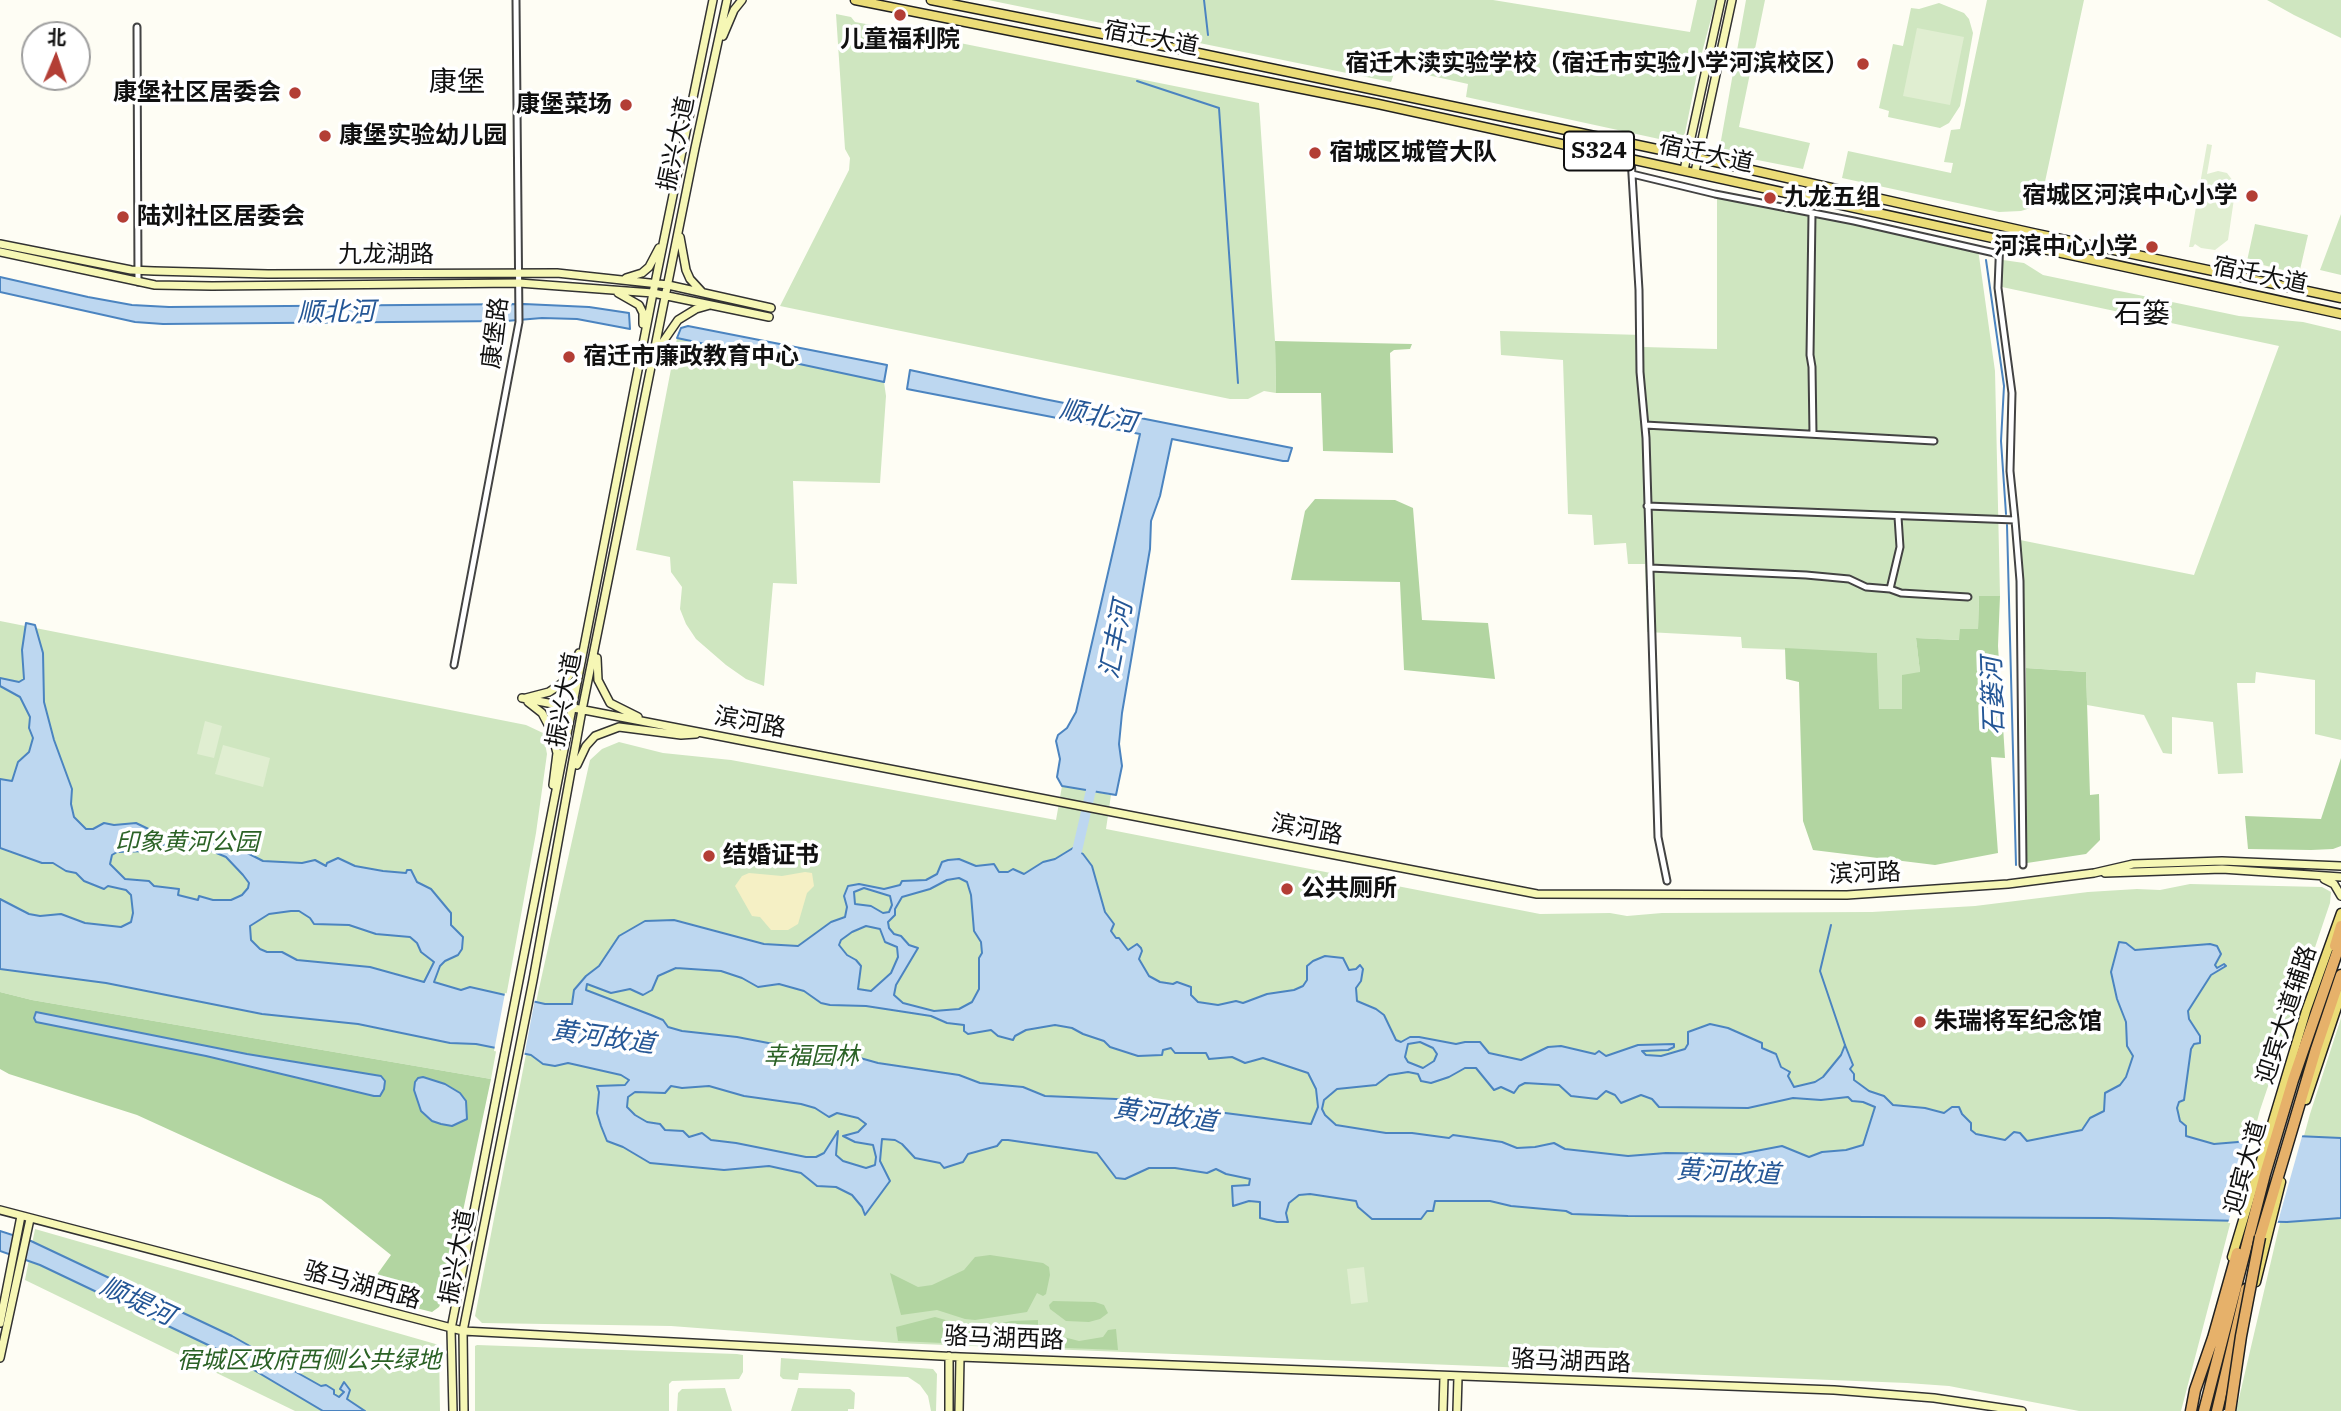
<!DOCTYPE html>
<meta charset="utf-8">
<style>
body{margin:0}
#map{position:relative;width:2341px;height:1411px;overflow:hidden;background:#fefdf4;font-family:"IBM Plex Serif","Noto Sans SC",serif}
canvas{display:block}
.north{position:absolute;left:21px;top:21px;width:70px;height:70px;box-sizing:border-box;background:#fff;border:2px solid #9f9f9f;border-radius:50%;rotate:2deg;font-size:19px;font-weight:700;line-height:28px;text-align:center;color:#101010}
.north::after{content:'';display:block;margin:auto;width:24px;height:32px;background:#b33e35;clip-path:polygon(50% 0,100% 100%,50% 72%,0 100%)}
</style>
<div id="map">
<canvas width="2341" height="1411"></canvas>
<div class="north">北</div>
</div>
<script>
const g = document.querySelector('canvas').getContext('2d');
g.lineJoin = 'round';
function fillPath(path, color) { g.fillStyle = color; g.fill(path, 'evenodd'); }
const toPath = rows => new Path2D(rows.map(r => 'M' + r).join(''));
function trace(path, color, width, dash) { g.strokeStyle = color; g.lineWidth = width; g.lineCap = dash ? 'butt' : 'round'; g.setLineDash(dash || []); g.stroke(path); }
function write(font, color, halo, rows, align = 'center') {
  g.font = font + ' "IBM Plex Serif","Noto Sans SC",serif'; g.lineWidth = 7; g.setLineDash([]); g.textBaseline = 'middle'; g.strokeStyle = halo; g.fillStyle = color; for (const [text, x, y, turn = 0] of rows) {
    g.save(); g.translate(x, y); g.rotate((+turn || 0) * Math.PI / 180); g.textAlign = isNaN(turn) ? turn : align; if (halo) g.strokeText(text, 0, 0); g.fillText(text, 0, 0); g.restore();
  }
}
const green = toPath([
 [988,0,1493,0,1690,32,1697,0,1716,0,1699,64,1685,133,1679,141,1673,142,1466,97,1468,84,1396,68,1391,82],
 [1746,0,1765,0,1739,127,1810,143,1803,169,1727,154,1722,151,1720,146],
 [1987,0,2084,0,2040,205,2021,211,1999,212,1842,178,1848,151,1951,173,1953,163,1944,162,1951,130,1960,129],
 [2267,0,2341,0,2341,38,2294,15],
 [1939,3,1964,13,1969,19,1973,33,1960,106,1949,123,1940,128,1888,117,1889,111,1879,108,1893,44,1903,46,1911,8,1919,9],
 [836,14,851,17,855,22,910,32,910,37,924,39,925,36,1259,103,1275,341,1276,393,1264,391,1248,399,1230,399,780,306,849,170,850,158,845,149],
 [1717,198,1978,249,1995,371,2000,596,1979,596,1978,629,1960,640,1916,638,1920,672,1902,709,1878,709,1877,653,1742,648,1741,637,1647,632,1645,564,1628,564,1626,543,1594,545,1592,515,1568,514,1563,360,1501,355,1500,331,1642,335,1643,347,1717,349],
 [2341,214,2341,275,2320,270],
 [2255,224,2308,235,2299,274,2247,261],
 [2003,260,2024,263,2043,275,2239,316,2303,322,2341,331,2341,740,2315,734,2315,680,2256,672,2255,683,2237,683,2243,773,2218,774,2213,722,2172,717,2172,754,2163,753,2144,715,2087,705,2086,672,2026,668,2020,540,2194,575,2279,346,2002,287],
 [677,338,884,382,886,396,880,483,793,481,797,584,773,583,764,686,746,679,726,665,696,639,686,624,680,609,682,587,671,572,670,557,636,550],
 [0,621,526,725,543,733,547,754,536,833,491,1079,32,1000,0,992],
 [619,742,663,753,731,760,1056,820,1062,786,1111,795,1106,829,1540,914,1610,913,1627,916,1662,913,1872,912,1975,906,2088,892,2137,889,2160,890,2190,884,2322,887,2331,892,2330,903,2260,1110,2181,1411,2079,1411,1949,1386,1907,1383,896,1343,671,1326,482,1323,475,1316,538,993,590,760,602,749],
 [2341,1018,2341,1411,2236,1411,2279,1227,2310,1114],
 [35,1229,439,1345,440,1411,295,1411,25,1280],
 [477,1345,737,1354,743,1355,743,1372,739,1379,672,1381,669,1384,669,1411,475,1411,475,1346],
 [781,1358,933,1369,937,1374,936,1411,931,1411,928,1396,920,1385,908,1377,799,1373,798,1380,783,1379,780,1376],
 [725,1388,732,1411,677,1411,678,1393,682,1389],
 [798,1388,850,1389,855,1393,854,1409,848,1409,848,1411,791,1411]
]);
const forest = toPath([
 [1275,341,1412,344,1410,349,1394,350,1390,353,1393,453,1323,451,1321,393,1276,393],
 [1315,499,1395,500,1413,508,1422,620,1488,623,1495,679,1404,670,1400,582,1291,580,1305,511],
 [1979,596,2000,596,1998,646,2005,758,1991,757,1998,853,1935,865,1813,850,1803,821,1799,682,1786,679,1785,648,1877,653,1879,709,1902,709,1902,675,1920,672,1916,638,1959,640,1960,629,1978,629],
 [2026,668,2086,672,2090,795,2099,794,2100,840,2086,854,2027,863],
 [2341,758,2341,846,2333,849,2311,850,2248,849,2245,816,2321,819],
 [0,992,32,1000,491,1079,446,1291,439,1307,432,1312,412,1307,376,1276,391,1255,321,1199,137,1115,9,1074,0,1069],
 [990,1255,1043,1263,1049,1267,1050,1275,1046,1294,1043,1296,1037,1293,1027,1312,975,1320,965,1319,937,1310,901,1315,890,1273,918,1287,932,1285,964,1270,975,1257],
 [1053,1301,1095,1302,1104,1305,1108,1313,1100,1319,1089,1322,1066,1321,1050,1309,1049,1305],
 [935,1317,970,1327,983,1327,1011,1321,1038,1320,1038,1327,1042,1325,1052,1334,1079,1341,1103,1337,1108,1330,1116,1329,1118,1350,1040,1347,1039,1344,1034,1343,1033,1347,898,1341,896,1327]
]);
const sand = toPath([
 [805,872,812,873,814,886,807,893,798,924,788,930,771,930,760,917,752,916,735,886,742,876,749,873,782,876]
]);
const pitch = toPath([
 [1917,28,1964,37,1950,105,1903,96],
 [2207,144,2212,145,2207,174,2218,171,2227,173,2236,185,2228,240,2215,250,2201,248,2195,244,2193,247,2189,247],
 [205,721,222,726,214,758,197,754],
 [223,745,270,758,263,787,215,774],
 [1364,1267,1368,1302,1351,1304,1347,1269]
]);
const water = toPath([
 [0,277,88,297,132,305,169,307,524,304,589,307,629,313,630,329,577,319,542,318,506,321,163,324,135,322,0,292,0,277],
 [688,326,887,365,884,382,677,338,681,328,688,326],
 [910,370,1044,399,1292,448,1288,461,1283,461,1172,439,1160,496,1151,521,1150,549,1122,713,1119,744,1122,766,1116,795,1062,786,1057,777,1060,759,1056,741,1058,735,1067,728,1076,712,1140,434,907,389,910,370],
 [26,623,35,625,43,653,44,702,54,740,72,789,71,804,74,817,86,829,93,829,104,823,114,825,136,823,161,835,186,836,211,844,222,840,263,861,302,863,315,860,326,866,327,863,338,858,355,866,383,871,406,873,407,870,411,870,417,882,431,889,451,913,451,925,463,937,462,949,458,955,445,961,440,966,434,982,461,990,470,987,545,1004,572,1004,574,990,586,976,599,966,619,936,645,921,674,920,764,944,798,946,831,922,845,917,847,907,844,896,848,886,859,884,884,889,900,885,902,881,926,880,937,874,942,862,948,860,959,859,976,866,994,864,999,872,1008,872,1013,869,1024,874,1043,862,1055,859,1073,848,1083,854,1092,866,1105,912,1114,924,1111,931,1116,938,1119,938,1128,950,1137,944,1141,948,1142,951,1139,959,1149,976,1160,982,1173,984,1177,982,1191,987,1191,995,1198,1002,1218,1005,1236,1001,1243,1003,1267,994,1294,990,1303,986,1307,980,1307,966,1313,961,1325,956,1343,958,1349,970,1356,969,1360,965,1363,969,1361,981,1356,988,1357,1001,1376,1009,1384,1015,1396,1040,1401,1042,1410,1037,1419,1037,1456,1044,1465,1042,1480,1042,1489,1053,1521,1060,1548,1047,1561,1046,1595,1054,1599,1051,1606,1056,1638,1045,1674,1044,1674,1047,1668,1050,1642,1051,1646,1055,1661,1056,1685,1049,1688,1044,1688,1032,1710,1024,1728,1028,1762,1043,1762,1048,1776,1054,1781,1067,1790,1072,1788,1076,1794,1087,1815,1082,1823,1077,1841,1055,1845,1045,1853,1065,1850,1069,1854,1074,1854,1080,1869,1091,1884,1096,1893,1105,1925,1108,1944,1113,1952,1107,1959,1107,1962,1114,1971,1123,1971,1130,1976,1134,2005,1140,2014,1132,2020,1133,2027,1141,2082,1130,2090,1118,2104,1111,2105,1093,2120,1085,2126,1077,2133,1056,2127,1046,2126,1022,2117,999,2111,972,2119,942,2126,943,2135,950,2210,944,2217,946,2221,954,2215,965,2217,968,2224,964,2226,966,2211,975,2188,1011,2189,1019,2200,1036,2200,1043,2194,1044,2191,1049,2184,1100,2179,1102,2177,1108,2180,1121,2186,1126,2186,1136,2214,1144,2238,1142,2252,1134,2341,1138,2341,1218,2287,1222,2108,1218,1628,1216,1572,1214,1566,1211,1511,1206,1490,1201,1435,1201,1433,1211,1427,1211,1421,1219,1372,1219,1358,1207,1356,1201,1310,1194,1299,1195,1289,1203,1286,1213,1288,1222,1277,1222,1260,1218,1260,1202,1249,1201,1233,1206,1232,1186,1249,1185,1250,1179,1226,1174,1216,1169,1207,1173,1175,1168,1149,1168,1125,1179,1116,1178,1097,1153,1008,1140,1002,1140,997,1146,968,1154,963,1162,944,1168,940,1163,915,1158,902,1144,895,1140,882,1139,880,1161,890,1181,865,1215,862,1207,852,1195,836,1187,817,1186,801,1173,769,1166,724,1170,650,1163,623,1147,607,1141,601,1126,597,1113,599,1092,597,1086,625,1085,629,1080,621,1075,568,1063,555,1066,543,1064,531,1055,476,1044,450,1043,358,1024,262,1014,106,983,0,969,0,899,29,914,40,916,61,914,85,923,121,927,131,922,133,913,131,895,126,890,108,886,104,889,84,881,76,873,66,871,53,863,42,863,0,848,0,779,12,781,18,762,29,752,33,738,29,728,30,717,20,697,0,686,0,678,19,682,24,679,22,650,26,623],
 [171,842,207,849,226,857,243,875,249,883,248,888,242,895,231,900,213,900,199,896,198,900,178,895,179,889,154,886,149,881,125,879,110,864,112,855,117,852,147,851,171,842],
 [959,878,967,882,971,895,974,931,981,942,982,953,979,958,979,989,972,1002,959,1009,934,1011,903,1003,894,995,896,985,918,948,909,945,901,936,894,934,889,928,888,922,895,915,895,909,902,897,930,889,947,880,959,878],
 [864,888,890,896,892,905,889,912,883,913,871,906,855,904,854,892,864,888],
 [291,911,299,911,310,918,314,924,349,925,376,934,410,937,417,943,421,952,434,962,424,982,370,967,297,960,282,952,267,952,260,949,251,940,250,926,269,914,291,911],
 [866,926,880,929,885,942,897,947,898,957,891,973,871,991,858,989,861,966,856,960,847,955,839,945,841,940,852,932,866,926],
 [676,968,721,971,742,978,758,987,779,984,804,991,821,1003,830,1005,866,1006,931,1016,947,1023,964,1025,964,1031,968,1034,991,1030,998,1036,1013,1040,1015,1036,1026,1030,1055,1025,1072,1028,1083,1034,1104,1041,1110,1047,1138,1056,1162,1055,1163,1050,1171,1048,1175,1053,1206,1053,1209,1059,1232,1057,1245,1063,1263,1058,1308,1073,1316,1089,1318,1107,1311,1124,1116,1099,1045,1096,1023,1087,980,1083,959,1075,878,1063,853,1056,810,1051,737,1037,682,1031,668,1027,663,1020,651,1015,586,990,587,984,611,993,630,989,643,995,652,990,658,976,676,968],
 [1420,1042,1433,1048,1437,1054,1434,1061,1423,1068,1408,1062,1405,1057,1408,1044,1420,1042],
 [1465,1068,1476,1068,1494,1090,1501,1087,1514,1093,1519,1086,1525,1083,1559,1085,1571,1096,1597,1099,1606,1091,1615,1095,1621,1103,1641,1095,1652,1099,1659,1107,1748,1108,1793,1098,1821,1100,1848,1097,1852,1101,1863,1102,1875,1107,1863,1145,1846,1150,1822,1152,1809,1157,1782,1146,1740,1154,1666,1153,1628,1156,1565,1149,1554,1143,1535,1147,1517,1148,1502,1142,1453,1135,1449,1138,1412,1133,1386,1133,1336,1125,1325,1115,1322,1109,1324,1100,1337,1089,1376,1085,1389,1075,1408,1072,1418,1074,1421,1081,1431,1083,1449,1077,1465,1068],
 [671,1086,682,1088,709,1086,744,1096,801,1104,815,1108,829,1117,837,1113,858,1118,866,1124,858,1132,843,1136,855,1142,873,1145,876,1157,875,1165,866,1168,843,1161,836,1155,838,1131,824,1153,816,1157,806,1157,736,1143,711,1140,702,1133,689,1137,683,1131,665,1130,660,1124,647,1122,635,1115,627,1107,628,1097,635,1092,665,1093,671,1086],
 [36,1012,247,1054,381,1076,385,1081,384,1089,380,1096,374,1096,206,1056,36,1022,34,1018,36,1012],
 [423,1077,445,1084,460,1093,466,1101,467,1119,452,1126,441,1124,432,1121,421,1111,414,1090,415,1082,418,1078,423,1077],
 [0,1231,31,1241,232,1336,321,1386,326,1385,334,1390,334,1394,339,1397,344,1392,340,1389,344,1382,350,1390,347,1399,365,1411,323,1411,227,1354,40,1265,0,1251,0,1231]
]);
const pier = toPath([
 [505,993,535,999,524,1057,494,1051],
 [2255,1130,2303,1133,2277,1225,2228,1223]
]);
const stream = toPath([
 [1204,0,1208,35],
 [1137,81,1219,108,1238,383],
 [1986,260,2004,386,2001,441,2006,514],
 [2007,525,2016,865],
 [1844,879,1845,873],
 [1831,925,1820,971,1845,1045]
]);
const river = toPath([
 [1077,851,1094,777]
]);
const street = toPath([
 [137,27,138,282],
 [1631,158,1639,290,1640,372,1646,438,1658,837,1667,881],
 [1632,174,1715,194,1854,221,1999,254],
 [1812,214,1810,355,1812,367,1813,434],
 [1645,425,1934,441],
 [1647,506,2015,520,2010,471,2012,393,1998,288,2000,238],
 [2015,520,2020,581,2023,865],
 [1650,568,1806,575,1849,579,1866,587,1890,589,1901,593,1968,597],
 [1890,589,1900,547,1898,517],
 [454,665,519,322,516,0]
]);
const secondary = toPath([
 [723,36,734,10,742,0],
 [1684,170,1721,0],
 [1695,172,1732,0],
 [680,237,686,270,690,279,702,292],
 [0,244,131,270,154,271,268,274,557,273,668,285,771,308],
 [0,252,155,285,212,286,519,283,653,293,769,317],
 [626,278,642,273,649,267,659,248],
 [618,293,639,305,643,313,643,324],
 [658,349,678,320,696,309,710,305],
 [597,658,598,680,610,703,638,717],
 [522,698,1537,894,1847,895,2008,884,2094,873,2133,864,2222,861,2341,866],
 [526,698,549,692,564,682,574,669,579,653],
 [528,702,542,713,551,730,557,753,553,785],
 [577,765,586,746,595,736,619,727,681,735,696,734],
 [2105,873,2222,869,2341,877],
 [2324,879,2334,884,2341,896],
 [0,1210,463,1331,960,1357,1834,1390,1934,1398,2022,1411],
 [0,1323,21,1216],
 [0,1358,30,1219],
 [453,1411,451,1329,653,293,713,0],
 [464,1411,463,1331,533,980,582,710,695,148,727,0],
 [949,1411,949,1356],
 [959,1411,960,1357],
 [1443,1411,1444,1377],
 [1457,1411,1458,1377]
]);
const primary = toPath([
 [855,0,1378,104,2341,314],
 [931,0,1179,49,1671,152,2033,233,2341,298],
 [2306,1100,2341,995],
 [2232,1257,2306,1011,2341,913],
 [2256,1282,2281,1182]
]);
const highway = toPath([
 [2335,946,2341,926],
 [2258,1244,2316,1049,2341,975],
 [2191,1411,2195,1390,2213,1338,2237,1253],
 [2204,1411,2265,1174,2293,1080,2341,941],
 [2217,1411,2246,1289]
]);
const highwayBridge = toPath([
 [2230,1411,2241,1336,2260,1237]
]);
const markers = [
 [900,15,7,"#b33e35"],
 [1863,64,7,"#b33e35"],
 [295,93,7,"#b33e35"],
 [626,105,7,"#b33e35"],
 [325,136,7,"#b33e35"],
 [1315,153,7,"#b33e35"],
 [2252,196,7,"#b33e35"],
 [1770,198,7,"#b33e35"],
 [123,217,7,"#b33e35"],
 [2152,247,7,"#b33e35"],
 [569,357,7,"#b33e35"],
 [709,856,7,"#b33e35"],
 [1287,889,7,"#b33e35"],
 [1920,1022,7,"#b33e35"]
];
const shields = [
 [1599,151,70]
];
const shieldNames = [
 ["S324",1599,151]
];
const streetNames = [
 ["宿迁大道",1151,39,11],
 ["振兴大道",677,144,-78],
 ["宿迁大道",1706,155,12],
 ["九龙湖路",386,255],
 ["宿迁大道",2260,276,12],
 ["康堡路",496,333,-83],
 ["振兴大道",565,700,-79],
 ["滨河路",750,723,11],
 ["滨河路",1307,830,11],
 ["滨河路",1865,874,-2],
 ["迎宾大道辅路",2287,1015,-72],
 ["迎宾大道",2246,1168,-74],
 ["振兴大道",458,1257,-79],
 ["骆马湖西路",362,1286,15],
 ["骆马湖西路",1004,1339,2],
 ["骆马湖西路",1571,1362,2]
];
const poiNames = [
 ["儿童福利院",900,40,"center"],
 ["宿迁木渎实验学校（宿迁市实验小学河滨校区）",1849,64,"right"],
 ["康堡社区居委会",281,93,"right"],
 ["康堡菜场",612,105,"right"],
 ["康堡实验幼儿园",339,136],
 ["宿城区城管大队",1329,153],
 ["宿城区河滨中心小学",2238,196,"right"],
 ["九龙五组",1784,198],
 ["陆刘社区居委会",137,217],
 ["河滨中心小学",2138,247,"right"],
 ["宿迁市廉政教育中心",583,357],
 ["结婚证书",723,856],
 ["公共厕所",1301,889],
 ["朱瑞将军纪念馆",1934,1022]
];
const parkNames = [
 ["印象黄河公园",187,843],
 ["幸福园林",811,1057],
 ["宿城区政府西侧公共绿地",309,1361]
];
const waterNames = [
 ["顺北河",336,313,-1],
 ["顺北河",1098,417,11],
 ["汇丰河",1117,640,-79],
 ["石篓河",1994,696,-92],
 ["黄河故道",603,1038,8],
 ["黄河故道",1165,1116,8],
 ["黄河故道",1728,1173,3],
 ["顺堤河",137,1302,25]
];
const quarterNames = [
 ["康堡",457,83],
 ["石篓",2142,315]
];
fillPath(green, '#cfe6c0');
fillPath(forest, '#b2d5a1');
fillPath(sand, '#f5f0c5');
fillPath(pitch, '#e0eed1');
fillPath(water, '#bdd7f0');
trace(water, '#4b84c0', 2);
fillPath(pier, '#fefdf4');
trace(stream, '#4b84c0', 2);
trace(river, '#bdd7f0', 10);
trace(street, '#434343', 9);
trace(secondary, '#323232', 10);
trace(primary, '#212121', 11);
trace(highway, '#212121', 13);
trace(street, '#fff', 5);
trace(secondary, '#f6f7b5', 7);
trace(primary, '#ebdc77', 8);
trace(highway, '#e6b16a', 10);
trace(highwayBridge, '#212121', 13, []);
trace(highwayBridge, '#e6b16a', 10);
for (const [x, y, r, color] of markers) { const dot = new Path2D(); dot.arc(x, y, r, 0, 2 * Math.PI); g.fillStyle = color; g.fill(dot); trace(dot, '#fff', 2.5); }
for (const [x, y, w] of shields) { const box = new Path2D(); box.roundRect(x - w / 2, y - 19.5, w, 39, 5); g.fillStyle = '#fff'; g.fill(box); trace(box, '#101010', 2); }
write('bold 23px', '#101010', null, shieldNames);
write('24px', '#101010', '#fff', streetNames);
write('bold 24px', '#101010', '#fff', poiNames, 'left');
write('italic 24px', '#2b6226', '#fff', parkNames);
write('italic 26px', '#255796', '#fff', waterNames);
write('28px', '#101010', '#fff', quarterNames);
</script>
